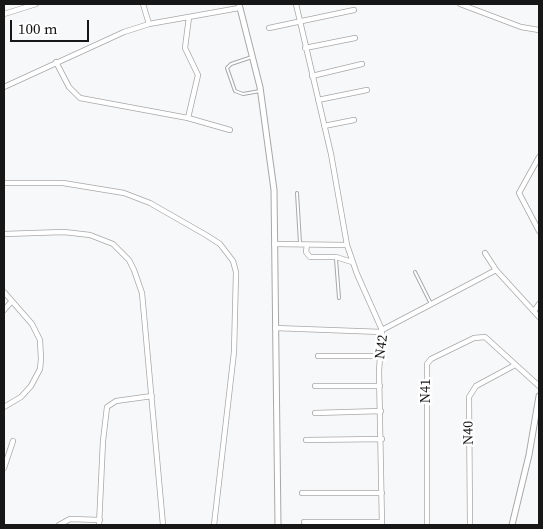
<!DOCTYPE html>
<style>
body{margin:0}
#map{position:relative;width:543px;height:529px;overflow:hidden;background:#f7f8f9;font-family:"Source Serif 4",serif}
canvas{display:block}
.frame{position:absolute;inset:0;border:5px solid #171717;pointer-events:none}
.scale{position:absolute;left:10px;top:20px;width:79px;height:22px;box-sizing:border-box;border:2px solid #171717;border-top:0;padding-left:6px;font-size:15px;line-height:18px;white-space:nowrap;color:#171717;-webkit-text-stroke:4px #fff;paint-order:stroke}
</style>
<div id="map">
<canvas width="543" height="529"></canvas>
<div class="frame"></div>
<div class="scale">100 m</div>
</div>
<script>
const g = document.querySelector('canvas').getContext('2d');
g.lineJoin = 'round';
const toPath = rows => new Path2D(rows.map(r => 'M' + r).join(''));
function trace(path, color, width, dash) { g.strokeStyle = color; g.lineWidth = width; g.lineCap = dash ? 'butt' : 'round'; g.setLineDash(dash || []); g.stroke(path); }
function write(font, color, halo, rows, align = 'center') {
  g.font = font + ' "Source Serif 4",serif'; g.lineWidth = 5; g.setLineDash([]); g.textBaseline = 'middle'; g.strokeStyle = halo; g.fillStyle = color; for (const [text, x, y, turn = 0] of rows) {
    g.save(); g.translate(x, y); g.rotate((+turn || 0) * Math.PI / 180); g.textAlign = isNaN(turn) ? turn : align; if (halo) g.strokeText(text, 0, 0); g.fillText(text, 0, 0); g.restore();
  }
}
const service = toPath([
 [252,57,231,64,227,68,235,91,243,94,260,91],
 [297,193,300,243],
 [336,259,339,298],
 [415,272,431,304]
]);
const minor = toPath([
 [143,4,149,24],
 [296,4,331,154,347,245,357,274,382,330],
 [460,4,521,27,539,30],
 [4,14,36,4],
 [269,28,354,10],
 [305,48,355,38],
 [56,62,69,87,80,98,188,118,230,130],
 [312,76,362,64],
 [4,87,124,32,149,24,239,8],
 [318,100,367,90],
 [188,118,198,75,185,48,189,17],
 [324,126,354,120],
 [539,157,519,193,539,231],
 [4,183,63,183,124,193,150,203,206,235,220,244,233,261,236,272,234,352,214,525],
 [4,234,64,232,90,235,113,244,129,260,134,270,142,293,163,525],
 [274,244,347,245],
 [307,245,306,252,310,257,336,257,352,262],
 [485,253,496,270],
 [4,292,32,324,40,340,41,359,40,369,31,386,21,397,4,407],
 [4,310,11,302],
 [534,311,539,304],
 [275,328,382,332],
 [318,356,380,356],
 [315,386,380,386],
 [315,413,381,411],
 [306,440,382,439],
 [4,468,13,441],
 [302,493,382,493],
 [304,522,382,522],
 [59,525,70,519,100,520],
 [99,525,103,441,107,407,116,401,152,396],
 [382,525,379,371,382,330,496,270,539,317],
 [427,525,427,364,431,359,474,338,485,337,539,386],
 [470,525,469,397,476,386,515,365]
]);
const tertiary = toPath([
 [239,4,260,87,274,190,278,525],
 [512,525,529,455,539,396]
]);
const streetNames = [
 ["N42",382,347,-83],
 ["N41",426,391,-90],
 ["N40",469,433,-91]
];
trace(service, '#a8a8a9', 4);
trace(minor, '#a8a8a9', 6);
trace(tertiary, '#a8a8a9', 7);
trace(service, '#fff', 2);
trace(minor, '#fff', 4.5);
trace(tertiary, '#fff', 5);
write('14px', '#171717', '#fff', streetNames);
</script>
